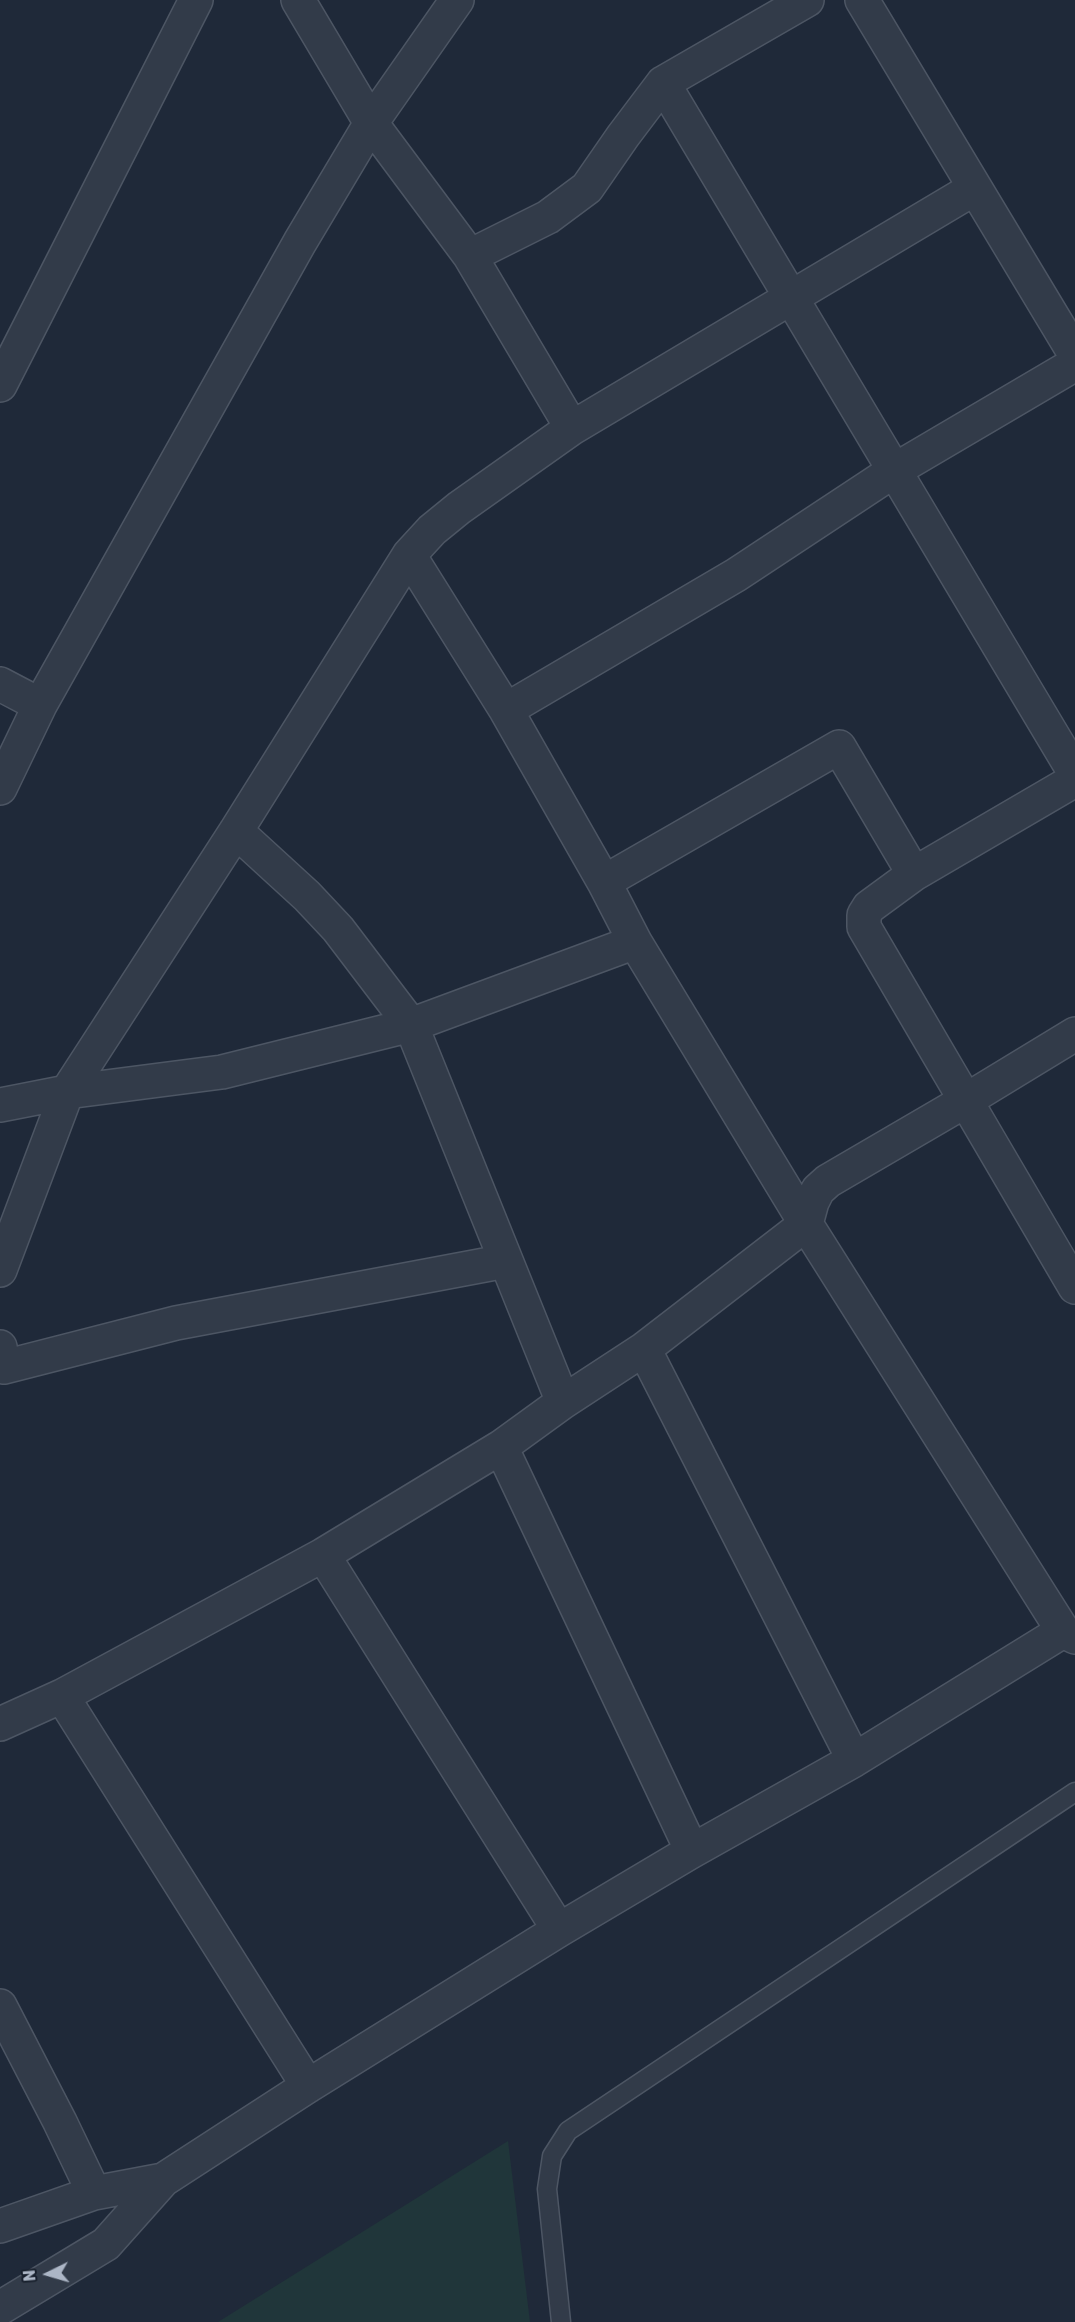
<!DOCTYPE html>
<style>
body{margin:0}
#map{position:relative;width:1075px;height:2322px;overflow:hidden;background:#1f2939;font-family:Rubik,sans-serif}
canvas{display:block}
.north{position:absolute;left:18px;top:2244px;width:60px;height:60px;-webkit-text-stroke:4px #18202d;paint-order:stroke;rotate:265deg;font-size:16px;font-weight:700;line-height:24px;text-align:center;color:#acb6c6}
.north::after{content:'';display:block;margin:auto;width:21px;height:27px;background:#acb6c6;clip-path:polygon(50% 0,100% 100%,50% 72%,0 100%)}
</style>
<div id="map">
<canvas width="1075" height="2322"></canvas>
<div class="north">N</div>
</div>
<script>
const g = document.querySelector('canvas').getContext('2d');
g.lineJoin = 'round';
function fillPath(path, color) { g.fillStyle = color; g.fill(path, 'evenodd'); }
const toPath = rows => new Path2D(rows.map(r => 'M' + r).join(''));
function trace(path, color, width, dash) { g.strokeStyle = color; g.lineWidth = width; g.lineCap = dash ? 'butt' : 'round'; g.setLineDash(dash || []); g.stroke(path); }
const green = toPath([
 [508,2141,530,2322,218,2322]
]);
const lane = toPath([
 [561,2322,547,2189,552,2156,568,2131,1075,1792]
]);
const street = toPath([
 [298,0,371,123,470,256,572,428],
 [862,0,1075,354],
 [663,83,1075,773],
 [470,256,548,217,587,188,623,136,663,83,807,0],
 [0,385,196,0],
 [409,555,506,710,604,882,635,942,806,1224,1063,1631],
 [0,684,40,705],
 [506,710,736,575,895,470,1075,364],
 [1075,780,914,874,869,907,864,915,864,927,1075,1287],
 [0,788,40,705,300,242,371,123,457,0],
 [236,831,307,896,338,929,411,1025,563,1402],
 [604,882,839,747,914,874],
 [0,1105,67,1092,222,1072,411,1025,635,942],
 [0,1270,67,1092,236,831,409,555,432,530,459,508,572,428,975,188],
 [0,1347,4,1367,176,1323,506,1261],
 [644,1349,854,1760],
 [501,1447,692,1851],
 [323,1555,559,1930],
 [62,1696,308,2086],
 [0,1724,62,1696,323,1555,501,1447,563,1402,644,1349,806,1224,812,1202,818,1190,828,1181,965,1101,1075,1034],
 [0,2006,60,2122,94,2193],
 [0,2226,94,2193,163,2180,308,2086,559,1930,692,1851,854,1760,1063,1631,1075,1637],
 [0,2308,106,2244,163,2180]
]);
fillPath(green, '#20363a');
trace(lane, '#4d5664', 21);
trace(street, '#4d5664', 36);
trace(lane, '#323b49', 18);
trace(street, '#323b49', 33);
</script>
